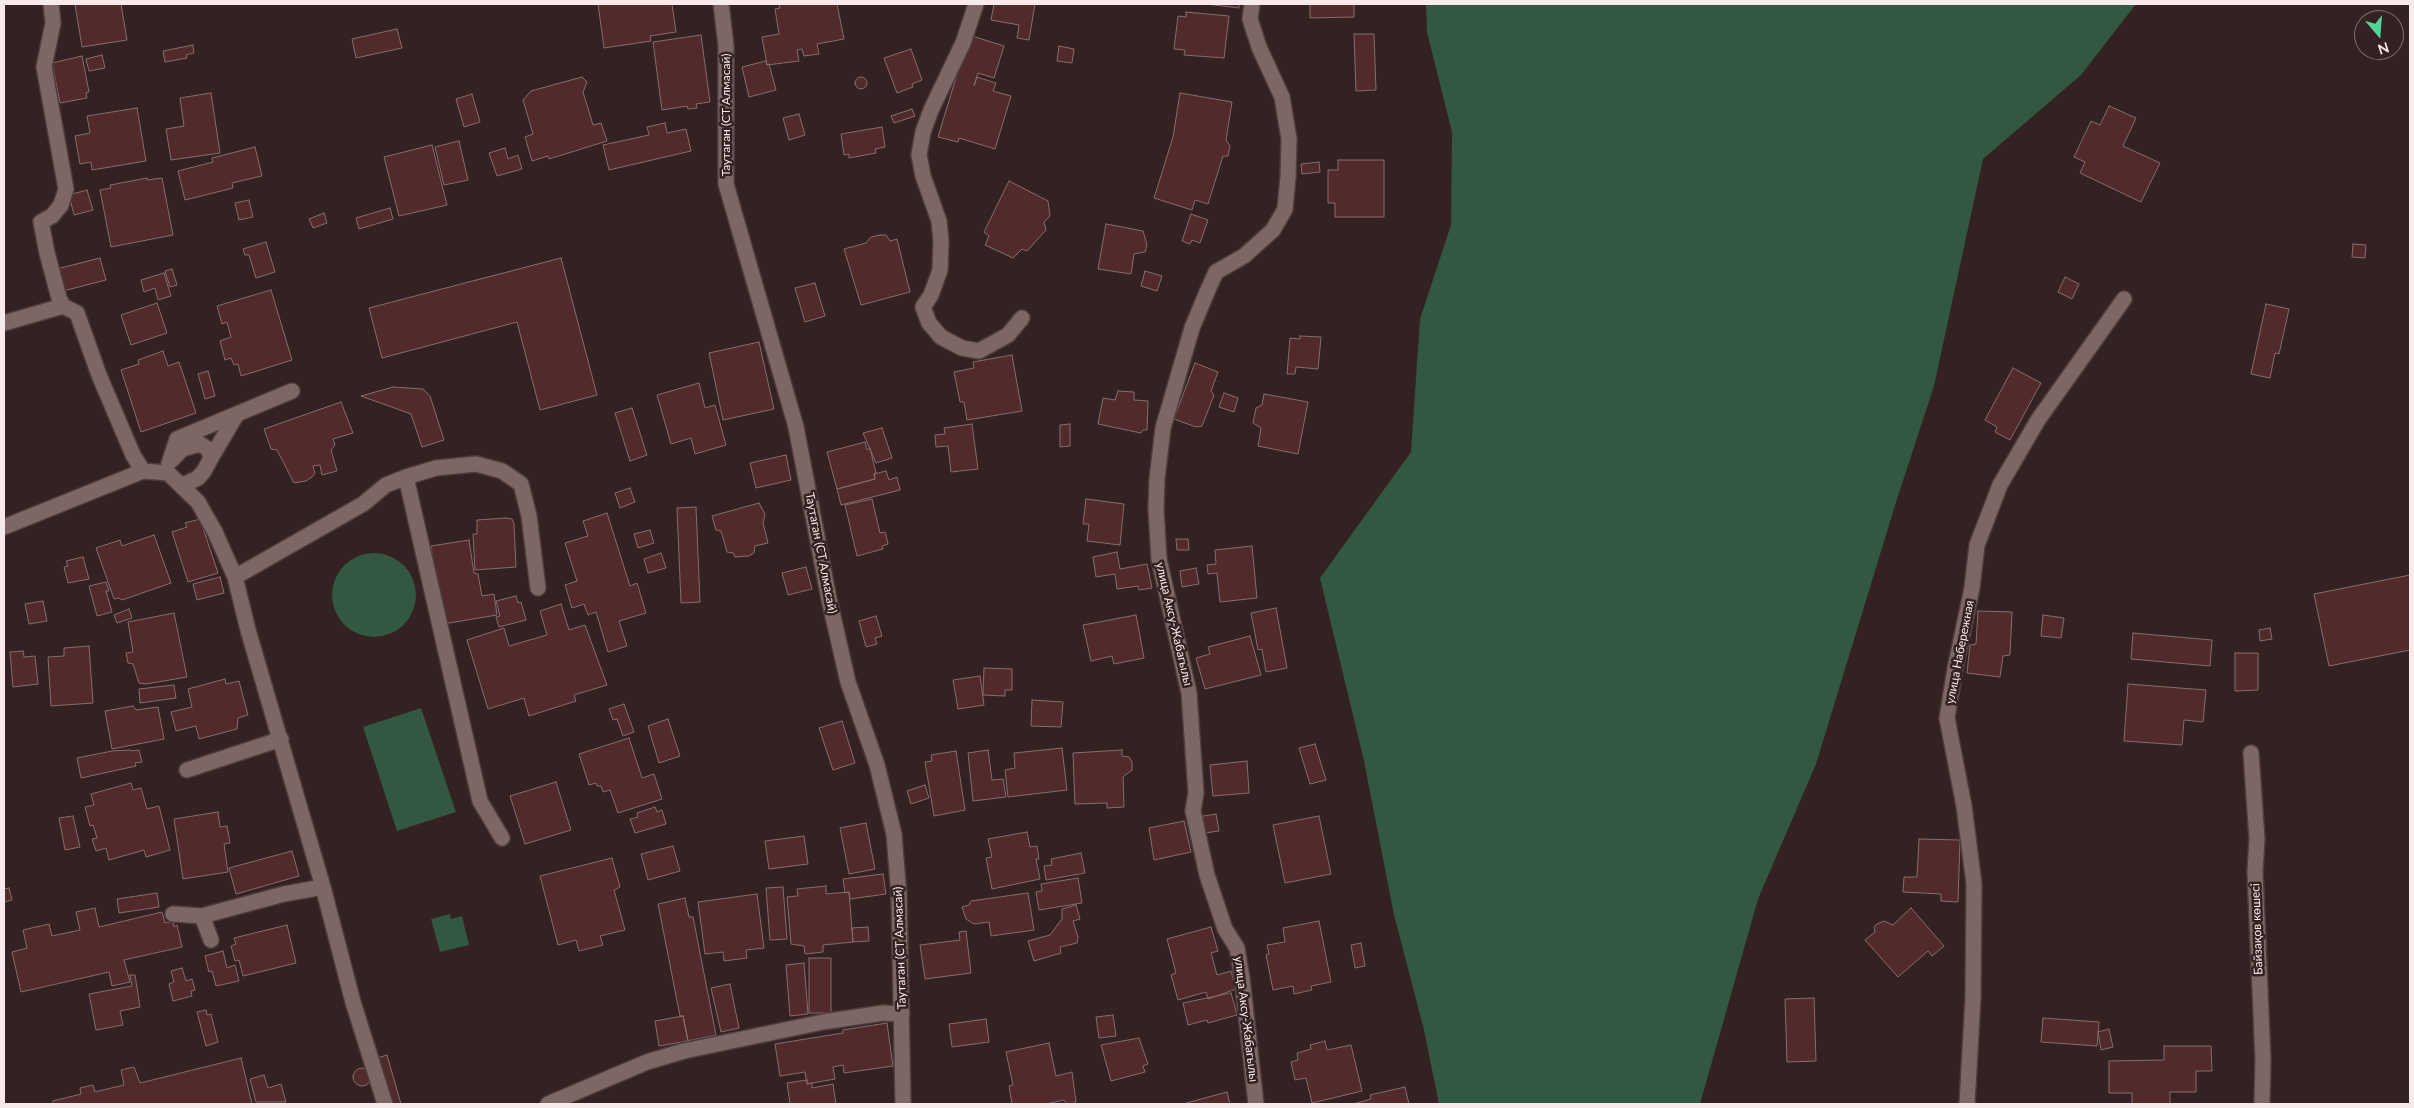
<!DOCTYPE html>
<meta charset="utf-8">
<style>
body{margin:0}
#map{position:relative;width:2414px;height:1108px;overflow:hidden;background:#342121;font-family:Lato,sans-serif}
canvas{display:block}
.frame{position:absolute;inset:0;border:5px solid #f8eaea;pointer-events:none}
.north{position:absolute;left:2354px;top:10px;width:50px;height:50px;box-sizing:border-box;background:#342121;border:1px solid #827171;border-radius:50%;rotate:162deg;font-size:14px;font-weight:700;line-height:20px;text-align:center;color:#f8eaea}
.north::after{content:'';display:block;margin:auto;width:18px;height:22px;background:#53d396;clip-path:polygon(50% 0,100% 100%,50% 72%,0 100%)}
</style>
<div id="map">
<canvas width="2414" height="1108"></canvas>
<div class="frame"></div>
<div class="north">N</div>
</div>
<script>
const g = document.querySelector('canvas').getContext('2d');
g.lineJoin = 'round';
function fillPath(path, color) { g.fillStyle = color; g.fill(path, 'evenodd'); }
const toPath = rows => new Path2D(rows.map(r => 'M' + r).join(''));
function trace(path, color, width, dash) { g.strokeStyle = color; g.lineWidth = width; g.lineCap = dash ? 'butt' : 'round'; g.setLineDash(dash || []); g.stroke(path); }
function write(font, color, halo, rows, align = 'center') {
  g.font = font + ' Lato,sans-serif'; g.lineWidth = 5; g.setLineDash([]); g.textBaseline = 'middle'; g.strokeStyle = halo; g.fillStyle = color; for (const [text, x, y, turn = 0] of rows) {
    g.save(); g.translate(x, y); g.rotate((+turn || 0) * Math.PI / 180); g.textAlign = isNaN(turn) ? turn : align; if (halo) g.strokeText(text, 0, 0); g.fillText(text, 0, 0); g.restore();
  }
}
const green = toPath([
 [1426,4,2136,4,2081,75,1983,159,1934,386,1897,499,1816,764,1758,899,1700,1104,1439,1104,1424,1030,1394,915,1364,761,1320,578,1411,452,1420,319,1451,225,1452,132,1427,32],
 '332 595a42 42 0 1 1 84 0a42 42 0 1 1-84 0Z',
 [421,708,456,812,397,831,363,727],
 [450,914,451,919,462,916,469,945,440,952,431,919]
]);
const building = toPath([
 [75,4,121,4,127,40,82,47,75,4],
 [598,4,672,4,676,32,650,36,651,41,604,48,598,4],
 [779,4,837,4,844,39,817,44,819,54,804,56,802,49,797,50,799,61,767,65,762,37,779,34,775,9,780,8,779,4],
 [994,4,1035,4,1029,40,1017,38,1019,25,991,20,994,4],
 [1206,4,1239,4,1239,8,1206,4],
 [1310,4,1357,4,1354,4,1354,17,1310,18,1310,4],
 [1186,12,1229,16,1224,58,1184,55,1185,50,1174,49,1178,16,1186,17,1186,12],
 [397,29,402,48,356,58,352,39,397,29],
 [1354,34,1374,34,1376,90,1356,91,1354,34],
 [701,35,710,102,696,104,697,108,688,109,687,106,662,110,653,42,701,35],
 [969,35,1004,46,994,78,978,73,974,86,977,77,996,83,993,91,1011,96,995,149,959,138,958,142,938,137,969,35],
 [193,45,194,53,186,55,187,58,165,62,163,51,193,45],
 [1059,46,1074,49,1072,63,1057,61,1059,46],
 [911,49,922,80,912,84,913,87,897,93,884,58,911,49],
 [102,55,105,68,89,71,86,59,102,55],
 [82,56,89,92,86,93,87,98,60,103,52,63,82,56],
 [766,61,767,65,769,64,776,90,749,97,742,67,766,61],
 '855 83a6 6 0 1 1 12 0a6 6 0 1 1-12 0Z',
 [582,77,587,82,583,92,593,125,601,123,607,141,549,159,548,156,532,161,525,137,533,134,523,100,531,91,582,77],
 [211,93,220,153,171,160,166,129,184,126,180,98,211,93],
 [1180,93,1232,102,1226,140,1230,146,1228,156,1223,156,1208,204,1195,200,1192,210,1154,198,1173,137,1180,93],
 [472,94,480,122,464,127,456,99,472,94],
 [2109,106,2136,118,2123,146,2160,163,2141,202,2080,173,2085,162,2074,157,2091,121,2100,125,2109,106],
 [137,108,146,161,92,170,91,162,80,164,75,136,90,133,87,116,137,108],
 [912,109,915,116,894,123,891,116,912,109],
 [799,114,805,135,789,140,783,118,799,114],
 [665,123,667,133,686,129,691,151,609,170,603,145,649,135,647,127,665,123],
 [882,127,885,147,875,149,876,153,849,158,849,154,844,155,841,134,882,127],
 [459,141,468,180,444,185,435,147,459,141],
 [432,145,447,205,399,216,384,157,432,145],
 [255,147,262,176,232,183,233,188,185,200,178,171,213,162,212,158,255,147],
 [505,148,508,159,518,155,522,169,497,176,489,153,505,148],
 [1338,160,1384,160,1384,217,1335,217,1335,203,1328,203,1328,170,1338,170,1338,160],
 [1319,162,1320,172,1302,174,1301,164,1319,162],
 [147,178,147,180,162,178,173,235,111,247,100,190,111,188,110,185,147,178],
 [1009,181,1048,201,1050,216,1044,222,1046,230,1027,251,1022,249,1013,258,985,245,989,236,984,232,1009,181],
 [87,190,93,210,74,215,69,195,87,190],
 [249,200,253,217,239,220,235,203,249,200],
 [390,208,393,219,359,229,356,218,390,208],
 [324,213,327,223,313,228,309,219,324,213],
 [1191,214,1208,220,1200,243,1192,240,1190,244,1182,241,1191,214],
 [1106,224,1143,231,1147,245,1145,252,1134,254,1131,274,1098,269,1106,224],
 [880,235,886,235,890,241,897,239,910,292,861,305,844,249,866,243,871,237,880,235],
 [266,242,275,272,256,278,249,255,245,255,243,249,266,242],
 [2353,244,2366,245,2365,258,2352,257,2353,244],
 [100,258,106,280,63,291,57,269,100,258],
 [561,258,597,395,540,410,517,322,382,358,369,308,561,258],
 [172,269,177,285,170,287,165,271,172,269],
 [1145,271,1162,276,1157,291,1141,286,1145,271],
 [164,273,171,296,158,300,155,288,144,292,141,280,164,273],
 [2065,277,2079,284,2072,299,2058,292,2065,277],
 [815,283,825,316,805,322,795,288,815,283],
 [271,290,292,360,241,376,238,364,234,365,231,358,225,360,220,341,231,337,227,322,222,324,217,306,271,290],
 [157,303,167,333,131,345,121,315,157,303],
 [2266,304,2289,309,2279,354,2275,353,2270,378,2251,374,2266,304],
 [1300,336,1321,337,1318,369,1296,367,1295,374,1287,374,1290,338,1300,339,1300,336],
 [759,342,774,409,723,420,709,353,759,342],
 [163,351,168,366,179,362,196,413,141,432,121,370,139,364,138,360,163,351],
 [1012,355,1022,411,967,420,964,402,960,402,954,372,974,368,973,362,1012,355],
 [1195,363,1218,372,1211,391,1214,395,1202,426,1196,427,1174,419,1195,363],
 [2013,368,2041,383,2010,440,1995,432,1997,427,1985,420,2013,368],
 [208,371,215,396,205,399,198,374,208,371],
 [699,383,705,408,715,405,726,445,695,454,691,438,671,444,657,395,699,383],
 [393,387,423,389,430,396,444,440,422,447,411,414,361,396,393,387],
 [1118,391,1134,392,1134,400,1148,401,1147,430,1143,430,1141,433,1098,424,1103,398,1115,400,1118,391],
 [1224,393,1238,398,1234,412,1219,407,1224,393],
 [1264,394,1308,402,1298,454,1258,446,1261,428,1253,423,1256,408,1262,405,1264,394],
 [341,402,353,433,333,439,335,445,331,450,337,471,322,475,320,465,313,466,315,473,312,477,306,481,294,483,277,450,271,449,264,429,341,402],
 [632,408,647,455,630,461,615,413,632,408],
 [972,424,978,469,951,472,948,446,936,447,935,435,945,434,944,428,972,424],
 [1070,424,1070,446,1060,447,1060,425,1070,424],
 [882,428,892,458,876,463,863,433,882,428],
 [865,442,867,450,870,448,876,473,874,474,875,479,837,489,827,452,865,442],
 [786,455,791,480,756,488,750,463,786,455],
 [886,471,889,480,897,477,900,490,841,505,837,489,875,479,874,474,886,471],
 [630,488,635,502,620,508,615,493,630,488],
 [872,499,880,533,885,532,888,544,882,546,883,549,857,556,845,505,872,499],
 [1086,499,1124,504,1120,545,1087,541,1089,524,1083,524,1086,499],
 [759,503,765,514,763,523,768,543,755,546,754,553,749,556,735,557,733,553,727,552,721,531,716,530,712,516,759,503],
 [696,507,700,602,681,603,677,508,696,507],
 [607,513,630,586,637,583,646,613,619,621,627,646,608,652,596,612,588,615,584,604,572,608,565,585,577,581,565,543,588,536,583,521,607,513],
 [505,518,512,519,514,524,516,567,475,570,473,534,477,534,477,520,505,518],
 [200,519,218,573,188,582,172,532,187,527,185,523,200,519],
 [650,530,654,543,638,548,634,534,650,530],
 [154,535,171,583,122,600,119,598,114,599,96,548,120,540,122,546,154,535],
 [1176,539,1188,539,1189,550,1177,550,1176,539],
 [469,540,474,573,478,574,482,596,494,594,497,615,443,624,431,546,469,540],
 [1252,546,1257,598,1220,602,1217,573,1208,574,1207,565,1216,564,1215,550,1252,546],
 [1117,552,1120,569,1147,564,1152,588,1139,590,1138,586,1117,589,1115,574,1096,577,1093,557,1117,552],
 [661,553,666,568,648,573,644,559,661,553],
 [83,557,89,579,68,583,64,567,68,566,66,561,83,557],
 [806,567,812,589,788,595,782,573,806,567],
 [1196,568,1199,584,1182,587,1180,571,1196,568],
 [2410,575,2410,650,2329,666,2314,594,2410,575],
 [220,577,224,593,197,600,193,584,220,577],
 [106,582,109,591,106,591,112,612,97,616,89,586,106,582],
 [516,596,518,603,521,602,526,620,499,627,496,617,500,616,496,601,516,596],
 [43,601,47,621,29,624,25,604,43,601],
 [561,604,569,630,585,625,607,685,574,695,576,701,529,716,524,698,488,709,467,640,504,628,509,646,547,635,540,611,561,604],
 [1276,608,1287,668,1266,672,1262,649,1258,650,1251,613,1276,608],
 [129,609,132,618,117,623,114,615,129,609],
 [1978,611,2012,612,2010,655,2003,656,2000,677,1967,673,1970,645,1976,644,1978,611],
 [174,613,187,677,146,684,139,683,133,664,128,663,126,653,133,652,128,622,174,613],
 [1136,615,1144,658,1114,664,1112,656,1091,661,1083,625,1136,615],
 [2043,615,2064,618,2061,638,2041,636,2043,615],
 [876,616,882,636,875,638,877,644,866,647,859,621,876,616],
 [2270,628,2272,639,2260,641,2259,630,2270,628],
 [2133,633,2212,640,2210,666,2131,659,2133,633],
 [1250,636,1261,675,1205,689,1196,658,1210,654,1208,647,1250,636],
 [89,646,93,703,51,706,48,657,64,656,64,648,89,646],
 [23,651,24,657,35,656,38,684,13,687,10,652,23,651],
 [2235,653,2258,653,2258,690,2235,691,2235,653],
 [984,668,1012,669,1012,690,1005,690,1005,696,983,695,984,668],
 [980,676,984,705,958,709,953,680,980,676],
 [225,679,226,684,239,681,248,715,238,718,237,729,199,739,196,726,176,731,171,712,192,707,188,689,225,679],
 [2128,684,2206,690,2203,722,2184,720,2182,745,2124,741,2128,684],
 [174,685,176,698,140,703,139,689,174,685],
 [1032,700,1063,702,1061,727,1031,726,1032,700],
 [624,704,634,732,623,736,617,719,613,720,609,709,624,704],
 [133,706,136,710,158,707,164,739,112,749,105,711,133,706],
 [668,719,680,756,659,763,648,726,668,719],
 [842,721,855,763,833,770,819,728,842,721],
 [629,738,642,778,654,774,662,799,618,813,610,790,603,792,601,786,597,786,596,783,589,785,579,754,629,738],
 [1315,744,1326,780,1310,784,1299,748,1315,744],
 [1062,748,1067,790,1008,797,1005,770,1015,768,1014,753,1062,748],
 [130,750,131,751,139,750,142,762,135,763,136,766,81,778,77,758,112,751,130,750],
 [988,750,992,780,1003,779,1006,797,973,801,968,753,988,750],
 [1122,750,1122,756,1129,757,1132,762,1132,770,1123,777,1124,807,1107,808,1107,803,1075,804,1073,753,1122,750],
 [956,751,965,810,934,816,925,762,932,761,931,755,956,751],
 [1247,761,1249,793,1213,796,1210,765,1247,761],
 [556,782,571,830,525,844,510,796,556,782],
 [131,783,133,790,141,788,147,809,159,806,170,850,146,857,144,850,109,860,106,848,96,851,92,839,97,838,93,825,90,826,85,807,94,805,91,794,131,783],
 [925,785,929,798,911,804,907,791,925,785],
 [655,807,657,812,662,810,666,824,635,833,630,819,638,817,637,813,655,807],
 [218,812,220,827,227,826,230,843,224,844,228,872,183,879,174,819,218,812],
 [1216,814,1219,831,1205,833,1203,816,1216,814],
 [73,816,80,847,65,850,59,818,73,816],
 [1319,816,1331,874,1285,883,1273,825,1319,816],
 [1184,821,1191,852,1154,860,1149,828,1184,821],
 [866,823,875,869,849,874,840,828,866,823],
 [1027,832,1030,847,1037,846,1039,859,1036,859,1040,879,992,889,986,858,992,857,988,839,1027,832],
 [804,836,808,864,769,869,765,841,804,836],
 [1919,839,1960,840,1958,902,1941,901,1941,894,1903,892,1904,877,1917,877,1919,839],
 [673,846,680,871,648,880,641,854,673,846],
 [292,851,299,876,236,894,229,868,292,851],
 [1081,853,1085,873,1046,880,1044,866,1052,865,1051,859,1081,853],
 [612,858,620,887,614,890,625,930,600,936,603,945,579,951,576,940,558,945,540,876,612,858],
 [883,874,886,894,850,899,849,892,845,893,843,879,883,874],
 [1078,878,1082,903,1039,910,1036,892,1042,891,1041,884,1078,878],
 [826,886,826,894,849,892,853,942,823,945,823,952,805,954,804,946,791,944,787,897,798,896,797,889,826,886],
 [783,887,787,939,770,940,766,888,783,887],
 [9,888,12,900,4,902,4,889,9,888],
 [157,893,159,907,119,913,117,899,157,893],
 [1028,893,1034,930,991,936,989,922,974,924,966,919,962,907,969,905,971,901,1028,893],
 [757,894,764,948,746,950,747,958,724,961,723,952,705,954,698,902,757,894],
 [685,898,689,917,693,917,716,1035,688,1041,683,1016,680,1016,658,904,685,898],
 [1076,905,1080,919,1073,921,1078,937,1077,943,1060,947,1061,953,1034,961,1028,941,1050,935,1062,919,1062,909,1076,905],
 [95,908,99,927,162,912,165,923,173,921,174,927,177,925,182,947,124,960,130,982,112,986,109,972,21,992,12,952,27,948,23,930,49,924,52,936,80,930,76,912,95,908],
 [1911,908,1944,946,1932,956,1928,951,1898,977,1865,940,1875,932,1874,927,1877,924,1884,921,1893,925,1911,908],
 [1319,921,1331,982,1311,986,1312,990,1294,994,1293,986,1273,990,1266,955,1269,954,1267,945,1285,942,1283,928,1319,921],
 [287,925,296,963,243,976,239,960,235,961,231,946,236,944,234,938,287,925],
 [868,927,869,941,853,942,852,928,868,927],
 [1211,927,1218,951,1211,953,1217,975,1231,971,1236,989,1208,999,1206,992,1178,1000,1171,975,1176,973,1167,939,1211,927],
 [966,931,971,973,925,979,920,945,960,940,959,932,966,931],
 [1361,943,1365,966,1355,968,1351,945,1361,943],
 [223,951,227,968,235,965,239,981,216,986,212,971,209,972,205,956,223,951],
 [809,958,831,958,831,1013,809,1013,809,958],
 [804,963,808,1014,790,1016,786,965,804,963],
 [182,968,186,981,192,979,195,990,191,991,192,996,173,1001,169,984,174,982,171,971,182,968],
 [130,975,135,975,140,1007,120,1011,123,1025,96,1030,89,994,132,986,130,975],
 [730,984,739,1028,721,1032,711,988,730,984],
 [1231,993,1237,1015,1208,1023,1207,1020,1188,1025,1183,1003,1231,993],
 [1814,998,1816,1061,1787,1062,1785,999,1814,998],
 [206,1010,207,1015,211,1014,218,1042,206,1046,197,1012,206,1010],
 [1113,1015,1116,1036,1099,1038,1096,1017,1113,1015],
 [683,1016,688,1041,659,1046,655,1021,683,1016],
 [2043,1018,2099,1022,2097,1046,2041,1042,2043,1018],
 [986,1019,989,1042,952,1047,949,1024,986,1019],
 [887,1023,893,1066,844,1073,843,1065,833,1067,835,1079,807,1084,805,1072,780,1076,775,1044,843,1033,843,1030,887,1023],
 [2109,1029,2113,1047,2101,1050,2098,1032,2109,1029],
 [1139,1038,1148,1064,1143,1066,1145,1072,1111,1081,1101,1045,1139,1038],
 [1325,1041,1327,1050,1351,1045,1362,1091,1312,1103,1306,1078,1295,1080,1291,1062,1298,1060,1297,1053,1311,1049,1310,1045,1325,1041],
 [1049,1043,1056,1076,1072,1072,1076,1102,1072,1104,1067,1104,1064,1100,1046,1104,1012,1104,1009,1086,1013,1085,1006,1052,1049,1043],
 [2164,1046,2211,1046,2212,1071,2196,1071,2196,1092,2170,1092,2170,1104,2132,1104,2132,1093,2109,1093,2109,1061,2164,1060,2164,1046],
 [387,1055,401,1104,388,1104,374,1059,387,1055],
 [241,1058,252,1104,53,1104,53,1101,81,1094,80,1088,93,1085,95,1092,124,1085,121,1070,134,1067,140,1083,241,1058],
 '353 1077a9 9 0 1 1 18 0a9 9 0 1 1-18 0Z',
 [264,1075,268,1088,281,1084,286,1102,256,1102,250,1079,264,1075],
 [807,1080,807,1084,812,1083,812,1088,833,1084,836,1104,790,1104,787,1083,807,1080],
 [1405,1087,1409,1104,1353,1104,1371,1099,1370,1095,1405,1087],
 [1227,1092,1230,1104,1183,1104,1227,1092]
]);
const street = toPath([
 [51,4,53,23,44,67,66,189,61,205,52,216,41,222,47,253,59,298,63,306,77,313,99,375,133,455,143,471,168,473,198,502,215,532,235,577,363,504,386,485,406,477,480,801,502,838],
 [721,4,726,46,726,184,796,427,829,599,848,682,877,765,894,834,899,896,903,1104],
 [976,4,963,43,931,110,923,132,919,155,923,176,939,221,941,241,940,270,931,295,923,307,929,323,941,337,962,348,979,351,1008,335,1022,318],
 [1252,4,1250,19,1259,47,1282,97,1289,139,1288,177,1285,209,1273,230,1244,256,1216,272,1207,292,1192,328,1163,428,1157,479,1156,509,1159,559,1189,693,1196,793,1193,811,1207,875,1225,929,1237,948,1242,978,1256,1104],
 [4,323,63,306],
 [211,458,237,414],
 [172,460,182,449,200,444,208,449,211,458,204,471,198,478,183,485],
 [169,463,177,439,292,391],
 [406,477,436,468,476,464,502,471,521,484,529,516,538,588],
 [4,527,143,471],
 [235,577,248,630,323,887,353,1002,385,1104],
 [2251,753,2257,839,2255,872,2263,1060,2262,1104],
 [187,770,281,739],
 [173,914,202,916],
 [211,940,202,916,284,894,323,887],
 [548,1104,647,1062,684,1051,823,1022,883,1013,902,1014],
 [1967,1104,1973,998,1974,884,1964,806,1947,718,1955,669,1972,588,1977,545,2000,485,2038,420,2124,299]
]);
const streetNames = [
 ["Таутаган (СТ Алмасай)",726,115,-90],
 ["Таутаган (СТ Алмасай)",821,553,79],
 ["улица Аксу-Жабагылы",1174,624,77],
 ["улица Набережная",1960,652,-79],
 ["Байзақов көшесі",2257,929,-92],
 ["Таутаган (СТ Алмасай)",900,948,-92],
 ["улица Аксу-Жабагылы",1246,1019,83]
];
fillPath(green, '#325743');
fillPath(building, '#522a2b');
trace(building, '#856e6e', 1);
trace(street, '#4c3c3c', 18);
trace(street, '#7d6766', 15);
write('12px', '#f8eaea', '#342121', streetNames);
</script>
